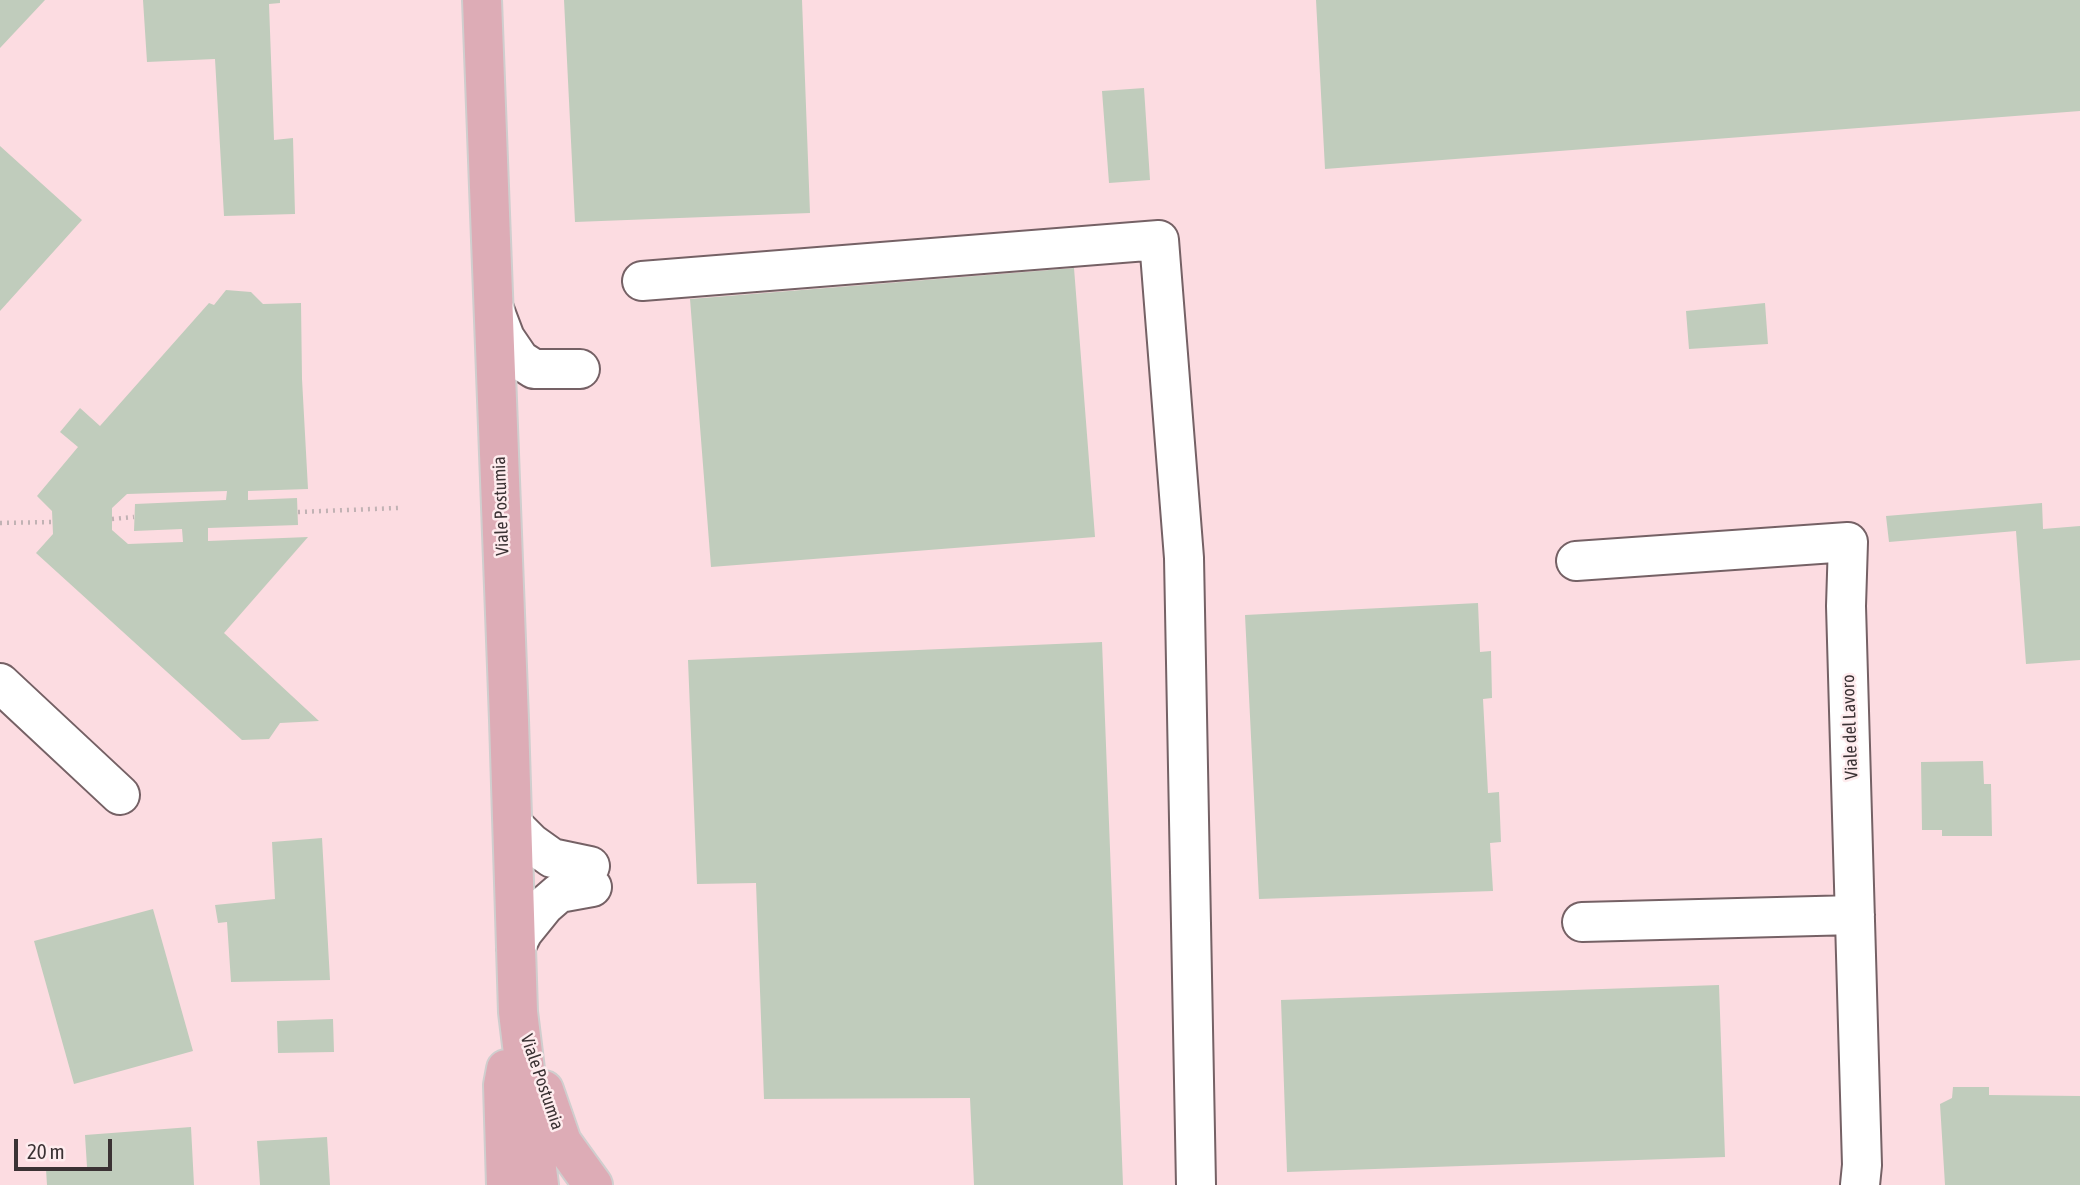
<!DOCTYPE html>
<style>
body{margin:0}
#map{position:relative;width:2080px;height:1185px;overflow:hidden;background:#feecee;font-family:"Asap Condensed",sans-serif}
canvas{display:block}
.scale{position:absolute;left:14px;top:1139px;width:98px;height:32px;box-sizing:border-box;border:4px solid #3b3234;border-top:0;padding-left:9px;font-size:21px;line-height:24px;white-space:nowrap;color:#3b3234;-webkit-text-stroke:5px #feecee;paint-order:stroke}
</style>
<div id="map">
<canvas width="2080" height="1185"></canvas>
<div class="scale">20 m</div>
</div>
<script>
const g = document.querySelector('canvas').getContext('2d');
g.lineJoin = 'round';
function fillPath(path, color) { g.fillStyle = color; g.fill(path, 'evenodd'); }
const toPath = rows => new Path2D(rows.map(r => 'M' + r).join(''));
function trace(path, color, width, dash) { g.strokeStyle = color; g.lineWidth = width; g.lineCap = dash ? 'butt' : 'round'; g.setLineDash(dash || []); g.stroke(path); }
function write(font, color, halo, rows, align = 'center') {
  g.font = font + ' "Asap Condensed",sans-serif'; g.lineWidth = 5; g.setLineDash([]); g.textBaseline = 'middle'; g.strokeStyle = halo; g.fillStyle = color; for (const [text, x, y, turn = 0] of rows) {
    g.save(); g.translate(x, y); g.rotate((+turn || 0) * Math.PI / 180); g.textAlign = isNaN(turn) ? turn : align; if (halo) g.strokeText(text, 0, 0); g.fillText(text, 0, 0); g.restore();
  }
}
const built = toPath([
 [0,0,2080,0,2080,1185,0,1185]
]);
const building = toPath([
 [0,0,45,0,0,48],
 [143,0,280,0,280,3,269,4,274,140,293,138,295,214,224,216,215,59,147,62],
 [564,0,802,0,810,213,575,222],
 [1316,0,2080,0,2080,111,1325,169],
 [1144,88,1150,180,1109,183,1102,91],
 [0,146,82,220,0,311],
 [1074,268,1095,537,711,567,690,299],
 [226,290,251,292,263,304,301,303,302,379,308,489,248,491,248,500,297,498,298,525,208,528,208,541,308,537,224,633,319,721,280,723,269,739,242,740,36,553,53,534,52,511,37,496,78,447,60,432,80,408,100,426,209,303,214,305],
 [227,491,226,500,135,504,134,531,182,529,183,542,128,544,112,530,112,508,127,494],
 [1765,303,1768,344,1689,349,1686,311],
 [2042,503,2043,529,2080,526,2080,660,2026,664,2016,531,1889,542,1886,516],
 [1478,603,1480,652,1491,651,1492,698,1483,699,1488,793,1499,792,1501,842,1490,843,1493,891,1259,899,1245,615],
 [1102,642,1123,1185,974,1185,970,1098,764,1099,756,883,697,884,688,660],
 [1983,761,1984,784,1991,784,1992,836,1942,836,1942,830,1922,830,1921,762],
 [322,838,330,980,231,982,227,922,218,923,215,905,275,899,272,842],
 [153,909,193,1051,74,1084,34,941],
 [1719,985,1725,1157,1287,1172,1281,1000],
 [333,1019,334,1052,278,1053,277,1021],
 [1953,1087,1989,1087,1989,1095,2080,1096,2080,1185,1945,1185,1940,1104,1952,1098],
 [191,1127,194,1185,47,1185,46,1169,87,1167,85,1135],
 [327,1137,330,1185,260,1185,257,1141]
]);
const path = toPath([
 [298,512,398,508],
 [112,519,134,517],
 [0,523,52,522]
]);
const minor = toPath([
 [642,281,1159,240,1184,558,1196,1185],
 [494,309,505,338,520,360,534,369,580,369],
 [1576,561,1848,542,1846,606,1862,1165,1860,1185],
 [0,683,120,795],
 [513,825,531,843,552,858,590,866],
 [1582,922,1855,915],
 [516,946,523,932,544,906,559,893,592,887]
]);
const major = toPath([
 [482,0,509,720,518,1012,539,1185],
 [506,1069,503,1085,506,1185],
 [544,1090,562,1142,593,1185]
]);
const streetNames = [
 ["Viale Postumia",501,506,-92],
 ["Viale del Lavoro",1850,727,-92],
 ["Viale Postumia",542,1082,71]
];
fillPath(built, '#fcdce1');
fillPath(building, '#c0ccbc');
trace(minor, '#756165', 42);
trace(major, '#d0cece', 42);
trace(path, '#c1b2b4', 4.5, [2, 5]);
trace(minor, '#fff', 38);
trace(major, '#ddacb6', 38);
write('18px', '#3b3234', '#feecee', streetNames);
</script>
